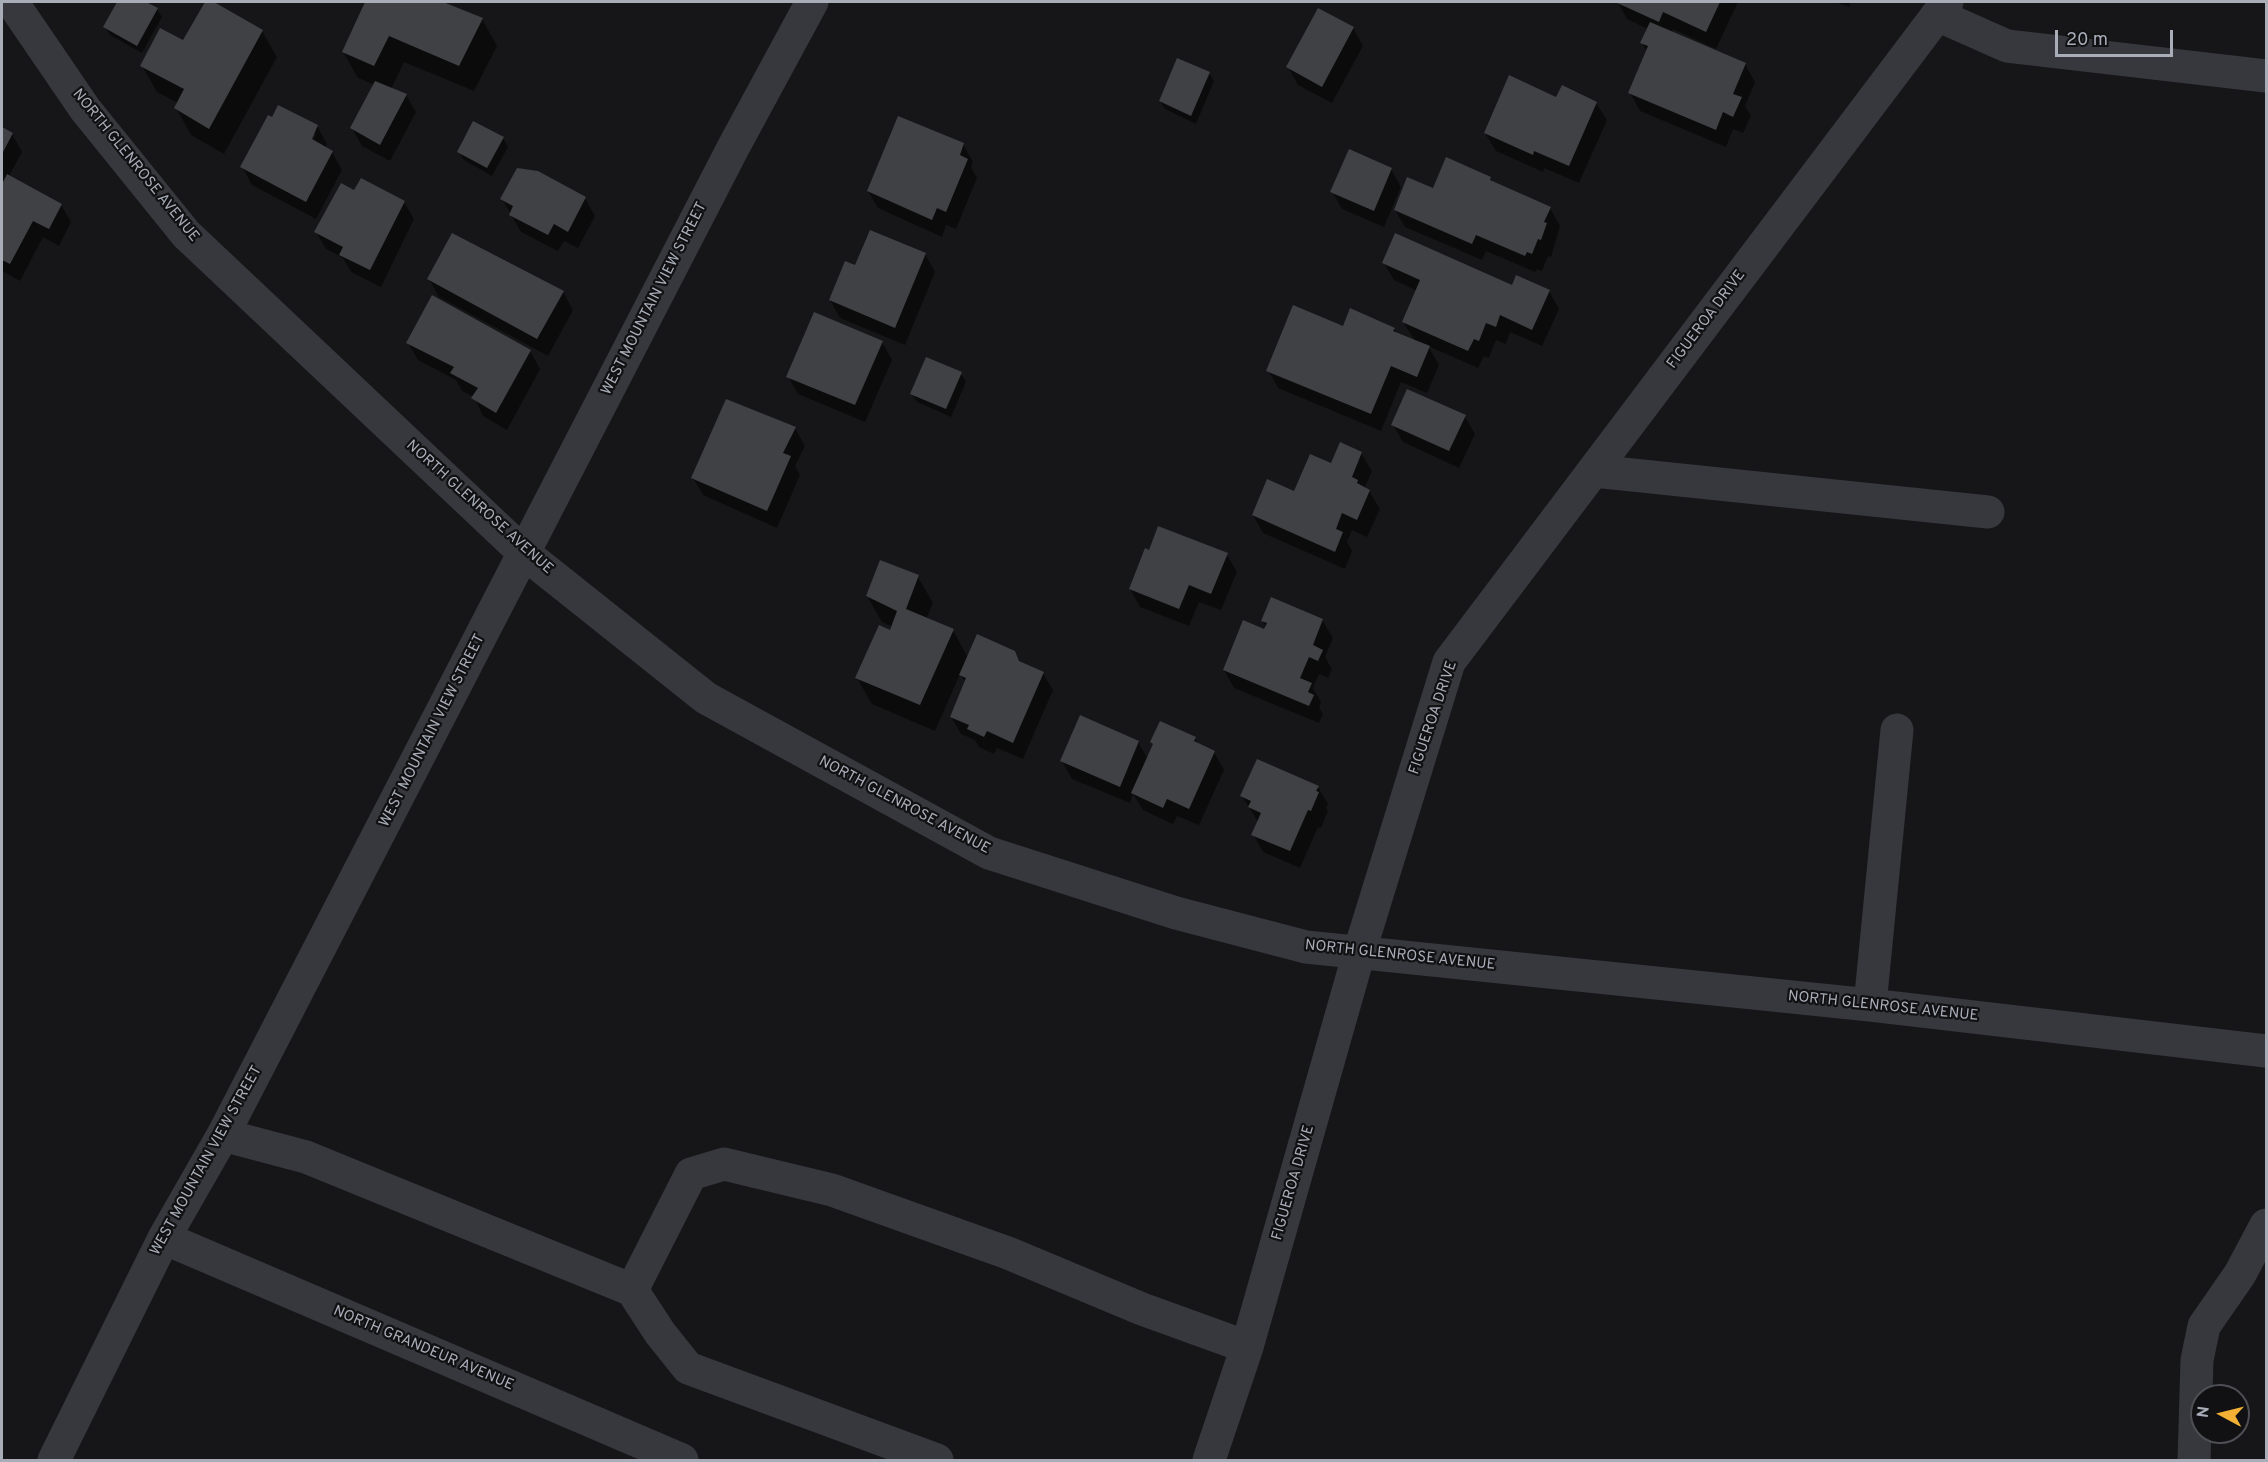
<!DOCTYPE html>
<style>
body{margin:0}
#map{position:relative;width:2268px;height:1462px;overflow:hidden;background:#161618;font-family:Overpass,sans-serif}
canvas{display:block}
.frame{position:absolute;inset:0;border:3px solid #a8adb8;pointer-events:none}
.north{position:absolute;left:2190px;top:1384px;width:60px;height:60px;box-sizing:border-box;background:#111113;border:2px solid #4d4f55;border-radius:50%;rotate:277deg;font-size:16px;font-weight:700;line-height:24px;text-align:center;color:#a8adb8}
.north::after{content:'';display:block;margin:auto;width:21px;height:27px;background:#f2b134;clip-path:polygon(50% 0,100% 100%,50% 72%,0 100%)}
.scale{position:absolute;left:2055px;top:30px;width:118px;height:27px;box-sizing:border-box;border:3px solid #a8adb8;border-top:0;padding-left:8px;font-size:18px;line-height:21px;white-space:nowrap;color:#a8adb8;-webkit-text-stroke:4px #111113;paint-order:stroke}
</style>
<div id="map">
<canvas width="2268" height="1462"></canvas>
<div class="frame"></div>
<div class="north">N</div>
<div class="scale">20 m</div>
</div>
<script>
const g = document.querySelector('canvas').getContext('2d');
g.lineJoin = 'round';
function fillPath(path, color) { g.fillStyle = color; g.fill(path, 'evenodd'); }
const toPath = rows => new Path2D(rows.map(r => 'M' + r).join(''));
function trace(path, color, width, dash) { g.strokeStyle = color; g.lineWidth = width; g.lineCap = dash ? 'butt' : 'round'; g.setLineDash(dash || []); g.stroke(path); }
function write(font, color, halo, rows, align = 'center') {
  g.font = font + ' Overpass,sans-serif'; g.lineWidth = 4.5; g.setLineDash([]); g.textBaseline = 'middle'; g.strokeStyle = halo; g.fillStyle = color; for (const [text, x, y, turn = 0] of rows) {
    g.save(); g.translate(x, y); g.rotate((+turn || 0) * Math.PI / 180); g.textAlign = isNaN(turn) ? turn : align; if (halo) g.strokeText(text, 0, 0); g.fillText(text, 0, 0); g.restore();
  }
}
const shadow = toPath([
 [119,2,143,2,157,9,162,17,142,53,110,35,105,27],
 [207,2,211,2,262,31,277,57,224,154,191,135,176,108,178,103,157,92,142,66,183,42],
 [367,2,439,2,482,19,497,46,474,91,404,62,391,89,406,95,416,112,390,161,362,146,352,128,375,85,358,78,343,52],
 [1613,2,1738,2,1716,49,1673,29,1672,33,1745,64,1755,82,1745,106,1751,116,1743,133,1733,129,1726,147,1640,111,1630,93,1647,52,1642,43,1648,29,1627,19,1618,3],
 [1836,2,1851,2,1849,7],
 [1353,28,1363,46,1332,103,1298,85,1288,67],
 [1209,73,1214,81,1196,124,1165,109,1160,101],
 [1557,99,1596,103,1607,120,1579,183,1544,168,1543,172,1496,151,1485,133],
 [317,126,327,144,325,148,332,152,342,170,316,219,252,185,242,167],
 [312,134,316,134,310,146],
 [2,129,12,134,22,152,9,176,61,205,71,222,59,246,43,237,20,281,2,271],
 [503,138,508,147,492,176,464,160,459,152],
 [963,144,973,162,971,167,977,178,956,229,946,225,942,237,878,208,868,191],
 [1391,169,1401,187,1384,227,1342,209,1332,191],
 [1490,178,1493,183,1550,208,1560,226,1551,257,1548,256,1542,271,1537,269,1535,272,1486,251,1482,260,1405,227,1395,210,1433,190],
 [355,192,404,202,414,219,381,287,351,272,343,258,326,249,316,232],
 [585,198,595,216,578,248,564,241,558,251,521,232,502,199],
 [925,254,935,272,905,345,840,318,830,300,856,266],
 [1384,263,1513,287,1549,291,1559,309,1542,346,1510,332,1506,344,1496,340,1489,358,1484,356,1478,368,1428,346,1439,365,1427,393,1401,382,1381,431,1278,388,1268,370,1344,328,1394,329,1397,334,1415,341,1403,322,1417,291,1394,280],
 [429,279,563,292,573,310,548,356,439,297],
 [882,342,892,360,865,422,798,394,788,376],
 [408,343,530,351,540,369,507,430,483,416,474,397,462,391,456,380,418,360],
 [961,374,966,382,951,417,917,402,912,394],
 [1465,417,1475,434,1459,468,1403,442,1393,425],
 [795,428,805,446,795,466,800,475,777,528,703,495,693,478],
 [1361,453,1372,471,1364,489,1369,491,1380,509,1367,537,1352,530,1347,542,1352,551,1345,569,1263,533,1253,515,1294,493,1332,465],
 [1227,555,1237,572,1221,610,1199,602,1189,626,1140,607,1130,589],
 [918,577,933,603,926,619,953,630,968,658,1014,652,1021,664,1043,673,1053,690,1023,759,997,748,994,754,979,747,975,740,961,734,951,717,966,683,960,674,935,731,872,704,857,678,893,627,882,622,867,596],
 [1322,620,1333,638,1325,657,1332,669,1328,678,1319,674,1313,688,1321,702,1319,707,1323,714,1319,723,1234,688,1224,670,1265,631,1266,627,1263,621],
 [1195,738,1199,745,1214,752,1224,770,1199,825,1177,816,1173,824,1143,810,1133,794,1130,803,1072,779,1062,761,1138,742,1148,759,1154,746,1152,742],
 [1318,787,1328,804,1326,808,1328,811,1321,828,1318,827,1300,868,1263,852,1253,834,1258,822,1242,796]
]);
const building = toPath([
 [117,2,146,2,158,8,137,46,103,27],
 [205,2,214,2,263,30,209,129,174,108,184,89,140,66,160,28,183,40],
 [365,2,443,2,483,18,459,66,389,36,374,66,342,52],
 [1615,2,1720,2,1706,32,1663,12,1659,22],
 [1318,8,1354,27,1322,87,1286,67],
 [1650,22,1746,63,1733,94,1742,97,1733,117,1723,112,1716,130,1628,93,1648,46,1640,43],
 [1177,58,1210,72,1191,116,1159,101],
 [1509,75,1556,97,1562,85,1597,102,1569,166,1534,151,1533,155,1484,133],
 [375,81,407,94,380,145,350,128],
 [278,105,318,125,312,139,333,151,306,202,240,167,268,115,272,117],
 [898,116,964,143,960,155,968,159,946,212,937,208,932,220,867,191],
 [473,121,504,137,487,168,457,152],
 [2,127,13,133,2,154],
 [1349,149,1392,168,1374,211,1330,192],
 [1446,157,1491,177,1490,180,1551,207,1544,222,1547,223,1541,240,1538,239,1532,254,1527,252,1525,256,1476,235,1472,244,1394,210,1407,177,1433,188],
 [517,168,538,171,586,197,568,232,554,224,548,235,509,215,513,206,500,199],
 [7,174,62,204,49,229,33,221,10,264,2,260,2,184],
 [361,178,405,201,370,270,339,255,343,247,314,232,341,183,354,190],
 [870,230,926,253,895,328,829,300,845,261,855,265],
 [452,233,564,291,537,339,427,279],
 [1395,233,1512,285,1516,275,1550,290,1532,330,1500,315,1496,327,1486,323,1479,341,1474,339,1468,351,1402,322,1420,280,1382,263],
 [432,295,531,350,496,413,471,398,478,388,450,373,454,367,406,343],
 [1293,305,1343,326,1350,308,1395,328,1393,331,1430,346,1417,377,1391,366,1371,414,1266,371],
 [814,312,883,341,855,405,786,377],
 [926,357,962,372,946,409,910,394],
 [1407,389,1466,415,1449,451,1391,425],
 [726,399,796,427,783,453,791,456,767,511,691,478],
 [1340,442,1362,452,1352,477,1358,480,1357,483,1370,490,1357,520,1342,513,1336,529,1343,532,1335,552,1252,515,1267,479,1294,491,1310,454,1331,463],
 [1158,526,1228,553,1211,594,1189,585,1179,609,1129,589,1145,548,1149,550],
 [880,560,919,575,906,609,954,629,920,705,855,678,879,625,890,630,897,611,866,596],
 [1271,597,1323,619,1313,645,1323,650,1318,661,1309,657,1300,678,1312,683,1308,692,1314,695,1309,706,1223,670,1243,620,1264,629,1267,623,1261,621],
 [977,634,1015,651,1019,661,1044,672,1013,743,987,731,984,737,967,729,969,725,950,717,966,678,959,675],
 [1080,715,1139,741,1120,787,1060,761],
 [1160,721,1196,737,1194,741,1215,751,1189,809,1167,799,1163,808,1131,793,1153,744,1150,742],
 [1257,759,1319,786,1316,791,1319,792,1311,811,1308,810,1290,851,1251,835,1261,813,1248,807,1251,801,1240,796]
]);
const minor = toPath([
 [12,2,85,109,186,234,524,553,706,698,989,853,1176,913,1306,947,1870,1005,2266,1051],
 [1937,15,2007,46,2266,76],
 [1594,471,1988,512],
 [1870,1005,1897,730],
 [223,1135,306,1157,632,1290,660,1333,688,1368,937,1460],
 [164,1238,682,1460],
 [632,1290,691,1174,724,1164,832,1190,1008,1253,1142,1309,1247,1347],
 [54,1460,164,1238,223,1135,734,146,812,2],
 [1209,1460,1247,1347,1359,953,1449,662,1947,2],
 [2194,1460,2197,1360,2204,1326,2240,1274,2266,1225]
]);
const streetNames = [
 ["NORTH GLENROSE AVENUE",135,166,51],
 ["WEST MOUNTAIN VIEW STREET",655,299,-63],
 ["FIGUEROA DRIVE",1707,320,-53],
 ["NORTH GLENROSE AVENUE",479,508,42],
 ["FIGUEROA DRIVE",1434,718,-71],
 ["WEST MOUNTAIN VIEW STREET",433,731,-63],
 ["NORTH GLENROSE AVENUE",904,806,28],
 ["NORTH GLENROSE AVENUE",1400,956,6],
 ["NORTH GLENROSE AVENUE",1883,1007,6],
 ["WEST MOUNTAIN VIEW STREET",207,1161,-61],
 ["FIGUEROA DRIVE",1294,1183,-74],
 ["NORTH GRANDEUR AVENUE",423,1349,23]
];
fillPath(shadow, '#0007');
fillPath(building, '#404145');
trace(minor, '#37383d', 33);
write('15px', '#a8adb8', '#111113', streetNames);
</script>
